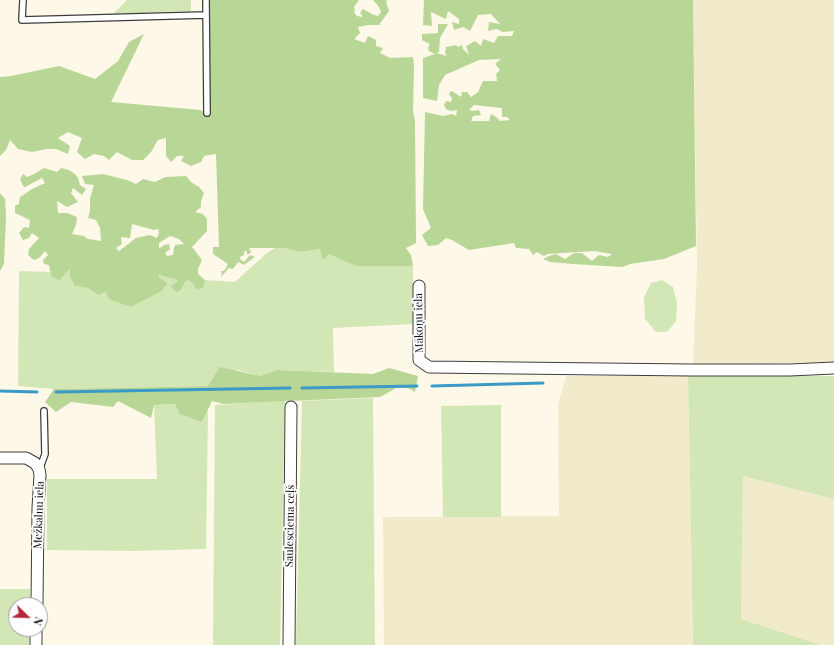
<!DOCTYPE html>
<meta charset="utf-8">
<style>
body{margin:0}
#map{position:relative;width:834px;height:645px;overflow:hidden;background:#fef8e9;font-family:"Playfair Display",serif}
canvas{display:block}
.north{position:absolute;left:8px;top:597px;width:40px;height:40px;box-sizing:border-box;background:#fff;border:1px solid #9d9d9d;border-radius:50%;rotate:113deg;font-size:11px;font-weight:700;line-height:16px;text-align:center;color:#0a0a0a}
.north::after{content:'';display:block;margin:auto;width:14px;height:18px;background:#b4293c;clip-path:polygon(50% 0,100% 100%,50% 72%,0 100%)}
</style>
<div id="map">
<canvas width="834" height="645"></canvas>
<div class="north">N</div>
</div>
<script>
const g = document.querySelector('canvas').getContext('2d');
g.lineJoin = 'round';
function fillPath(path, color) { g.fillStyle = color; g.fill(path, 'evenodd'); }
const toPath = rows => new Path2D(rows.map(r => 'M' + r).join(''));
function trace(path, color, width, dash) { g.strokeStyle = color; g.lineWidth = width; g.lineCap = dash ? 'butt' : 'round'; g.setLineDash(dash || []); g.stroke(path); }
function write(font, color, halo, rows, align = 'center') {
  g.font = font + ' "Playfair Display",serif'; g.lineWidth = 4; g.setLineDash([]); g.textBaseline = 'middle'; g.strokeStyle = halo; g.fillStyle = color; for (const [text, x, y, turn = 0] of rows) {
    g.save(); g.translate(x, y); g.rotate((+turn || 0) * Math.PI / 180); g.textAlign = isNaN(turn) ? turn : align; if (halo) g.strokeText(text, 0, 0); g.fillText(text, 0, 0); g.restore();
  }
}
const farmland = toPath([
 [693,0,834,0,834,362,693,365,697,267],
 [566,376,688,376,693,645,384,645,383,517,559,516,558,405],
 [743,476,834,499,834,645,821,645,741,619]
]);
const green = toPath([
 [127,0,191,0,191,11,113,14],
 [275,248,285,248,300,252,320,249,356,266,413,266,413,324,333,328,334,372,277,370,260,376,238,370,208,386,54,389,18,386,19,271,50,272,51,276,70,269,75,286,88,288,92,291,106,291,131,307,162,291,168,283,158,278,159,275,180,280,181,290,185,282,189,280,193,285,203,288,205,280,235,282,267,253],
 [662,280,673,287,677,303,676,321,667,332,656,332,645,319,644,297,651,283],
 [688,376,834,376,834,499,743,476,741,619,821,645,693,645],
 [373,398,375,645,296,645,302,401],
 [285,401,280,645,213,645,215,405],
 [175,404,202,422,208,410,206,549,131,551,47,550,47,479,157,479,154,405],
 [501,405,501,517,443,517,441,406],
 [0,589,30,589,30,605,16,605,16,629,29,629,29,645,0,645]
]);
const forest = toPath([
 [206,0,360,0,359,0,354,7,355,10,354,12,357,16,362,17,362,15,360,13,363,9,374,15,378,16,381,12,379,7,373,0,387,0,386,2,389,11,379,25,368,25,358,27,360,33,354,39,365,43,368,36,376,40,376,46,383,48,380,53,390,58,413,57,414,65,413,111,415,121,416,243,406,248,411,255,413,266,356,266,329,254,323,260,320,249,300,252,285,248,249,248,251,252,249,254,247,254,247,251,245,251,244,252,244,255,240,257,240,259,244,262,250,255,255,257,244,265,238,262,233,269,229,268,220,278,222,274,221,271,224,271,228,264,213,254,213,247,219,247,216,154,204,156,201,162,191,166,181,161,184,156,177,156,171,162,166,156,166,138,158,140,151,152,143,160,132,160,117,152,109,160,104,156,94,154,85,159,77,152,82,138,68,132,58,138,70,146,68,154,56,149,46,149,32,152,18,149,10,140,6,150,0,156,0,77,11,76,59,66,95,79,118,61,129,42,144,34,111,102,200,110,207,113],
 [424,0,693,0,696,246,664,259,630,264,623,267,573,264,550,262,543,259,549,256,556,254,565,259,574,253,582,253,592,261,599,255,608,257,612,254,594,251,548,254,544,256,537,252,533,255,529,249,516,248,514,243,469,250,452,240,446,238,438,245,428,246,422,235,431,228,423,209,425,112,443,116,452,114,456,116,457,110,451,111,446,109,444,105,446,101,451,102,452,98,450,96,449,93,452,91,461,97,462,92,467,92,471,97,478,92,483,81,497,81,496,74,500,70,495,64,501,59,479,60,445,75,439,85,437,101,423,98,423,58,435,54,429,51,428,48,430,44,422,40,422,34,438,33,438,24,448,24,440,38,439,52,436,53,447,56,445,53,446,47,456,45,458,47,462,45,463,49,469,55,466,46,475,41,481,46,483,39,494,43,498,36,512,36,514,31,503,32,497,29,488,31,489,22,500,24,491,14,478,15,470,31,463,27,454,30,452,22,459,24,459,19,448,11,446,19,431,12,432,26,423,25],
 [474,105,502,108,502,117,507,117,510,120,500,121,496,117,491,114,489,121,471,121,473,116,481,115,479,110,473,111,469,110],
 [44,168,57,172,61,168,69,170,75,174,78,178,80,185,86,189,82,195,73,188,71,193,78,202,67,207,57,201,58,213,67,213,77,217,76,225,72,234,84,236,88,239,101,241,100,228,96,220,88,218,90,211,90,199,94,185,85,184,82,176,103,174,127,180,136,184,143,179,155,182,165,177,186,176,191,182,199,187,204,193,201,201,201,207,195,212,203,214,207,219,207,231,192,247,202,260,198,269,198,274,205,280,203,288,197,289,189,280,185,282,181,290,176,292,171,286,179,280,159,275,159,278,168,283,162,291,131,307,109,299,106,291,99,295,92,291,88,288,75,286,70,276,70,269,59,280,51,276,49,265,44,264,43,260,48,255,45,251,39,258,34,260,28,255,29,249,39,238,32,233,29,238,23,240,19,233,24,227,29,228,30,220,15,213,15,206,19,204,20,197,32,189,45,183,42,178,25,187,23,186,20,179,23,174,27,177,34,174],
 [132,224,154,230,158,229,159,233,157,238,150,235,136,238,119,251,116,248,122,244,121,237,130,238],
 [170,236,179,239,184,244,175,245,174,248,173,255,167,256,165,253,170,249,169,244,164,245,162,247,159,248,159,243],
 [0,193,5,199,6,216,4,264,0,271],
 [220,367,260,376,277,370,373,374,389,368,418,376,415,392,408,388,396,388,380,397,223,404,212,401,202,422,180,414,175,404,154,405,151,418,118,401,113,407,71,402,56,412,45,402,54,389,208,386]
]);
const stream = toPath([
 [432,386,543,383],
 [302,388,417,386],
 [0,391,37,392],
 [56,392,290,388]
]);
const lane = toPath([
 [23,0,22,20,206,15],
 [206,0,207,113],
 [40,468,45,454,44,411]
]);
const street = toPath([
 [419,286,419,360,429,367,690,370,790,370,834,368],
 [0,458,26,458,35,463,39,469,40,475,38,508,37,605],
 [36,645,36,629],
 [289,645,291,407]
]);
const streetNames = [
 ["Mākoņu iela",419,323,-91],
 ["Mežkalnu iela",39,515,-88],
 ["Saulesciema ceļš",290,526,-89]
];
fillPath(farmland, '#f2ebcb');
fillPath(green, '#d3e6b5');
fillPath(forest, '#b8d695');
trace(stream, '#3a9bc7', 3);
trace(lane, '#3d3d3d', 8);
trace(street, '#3d3d3d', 13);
trace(lane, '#fff', 5.5);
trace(street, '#fff', 11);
write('11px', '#0a0a0a', '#fff', streetNames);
</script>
